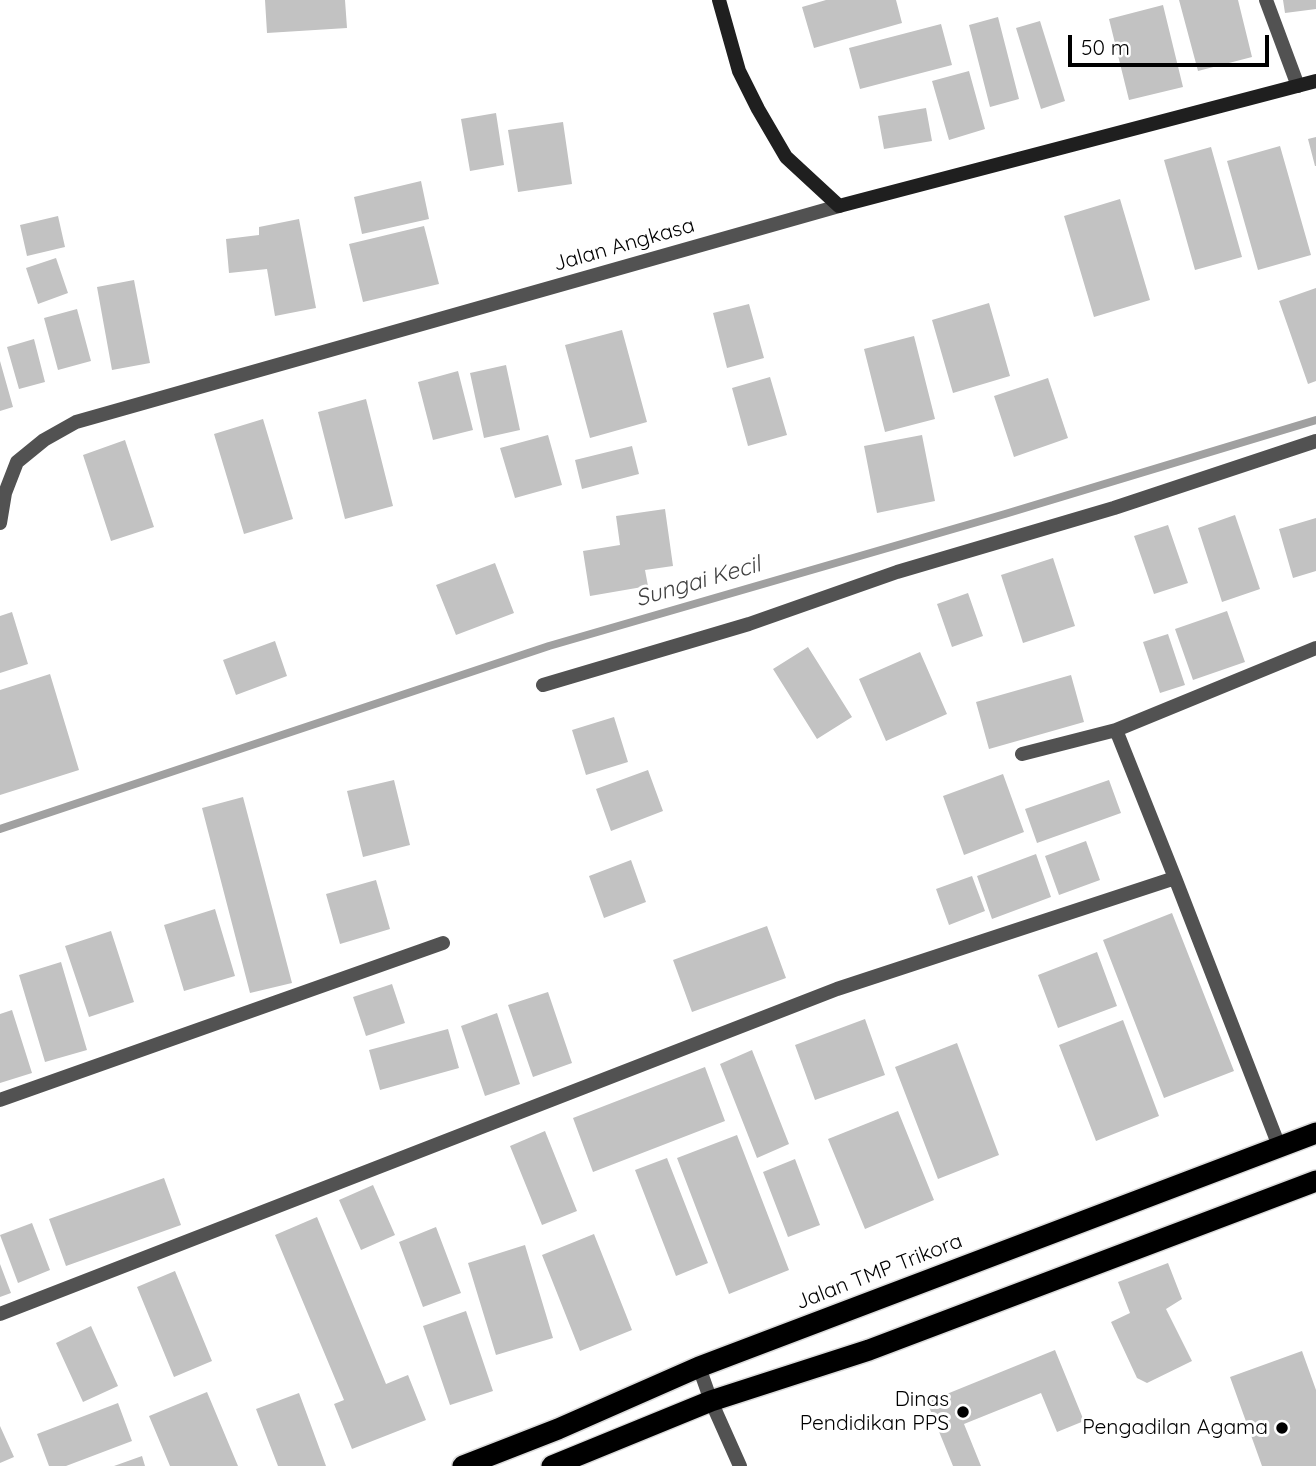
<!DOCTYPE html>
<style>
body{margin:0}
#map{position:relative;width:1316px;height:1466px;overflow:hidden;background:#fff;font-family:Quicksand,sans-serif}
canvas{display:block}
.scale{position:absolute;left:1068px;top:35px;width:201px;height:32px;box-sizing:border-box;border:4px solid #000;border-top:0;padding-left:9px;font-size:21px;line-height:24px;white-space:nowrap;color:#000;-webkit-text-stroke:5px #fff;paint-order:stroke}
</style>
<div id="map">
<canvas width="1316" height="1466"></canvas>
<div class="scale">50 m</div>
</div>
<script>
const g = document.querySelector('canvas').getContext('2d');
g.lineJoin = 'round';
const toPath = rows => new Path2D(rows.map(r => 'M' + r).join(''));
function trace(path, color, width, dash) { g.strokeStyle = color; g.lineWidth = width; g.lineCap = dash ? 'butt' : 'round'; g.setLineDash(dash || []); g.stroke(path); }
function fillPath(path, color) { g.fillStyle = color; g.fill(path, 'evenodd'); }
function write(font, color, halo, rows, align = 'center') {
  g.font = font + ' Quicksand,sans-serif'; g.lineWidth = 6; g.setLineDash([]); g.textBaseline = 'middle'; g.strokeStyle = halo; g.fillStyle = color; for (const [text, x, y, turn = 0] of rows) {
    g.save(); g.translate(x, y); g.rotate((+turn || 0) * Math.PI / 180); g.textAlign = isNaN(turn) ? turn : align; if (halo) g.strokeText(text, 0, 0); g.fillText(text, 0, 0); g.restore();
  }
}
const stream = toPath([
 [0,829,549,646,1005,514,1316,420]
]);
const building = toPath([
 [265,0,345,0,347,28,267,33],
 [826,0,896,0,902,23,814,48,802,7],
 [1179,0,1238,0,1252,57,1198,71],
 [1283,0,1316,0,1316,9,1285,13],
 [1163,5,1183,87,1129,100,1109,19],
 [998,17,1019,99,990,107,969,25],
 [1040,21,1065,101,1041,109,1016,28],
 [941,24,952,65,860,89,849,48],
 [969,71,985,129,949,140,932,81],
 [926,108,932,141,884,149,878,116],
 [496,113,504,165,470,171,461,119],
 [563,122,572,184,518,192,508,130],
 [1316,137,1316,166,1315,166,1308,139],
 [1280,146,1311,255,1258,270,1227,161],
 [1211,147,1242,257,1195,270,1164,160],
 [421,181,429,219,362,234,354,197],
 [1120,199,1150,300,1094,317,1064,216],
 [58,216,65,247,27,256,20,225],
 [299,219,316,308,275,316,267,269,229,273,226,239,259,235,259,227],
 [424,226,439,284,363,302,349,244],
 [56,258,68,293,38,304,26,268],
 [134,280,150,363,112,370,97,287],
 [1316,288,1316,381,1308,384,1279,301],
 [989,303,1010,376,953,393,932,320],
 [749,304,764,358,727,368,713,313],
 [77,309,91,361,58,370,44,318],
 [622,330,647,422,590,438,565,345],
 [914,336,935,419,885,432,864,349],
 [34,339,45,382,19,389,7,347],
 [0,361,13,407,0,411],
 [506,365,520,430,484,438,470,373],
 [458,371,473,430,433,440,418,382],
 [770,377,787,435,748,446,732,388],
 [1048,378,1068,438,1014,457,994,396],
 [366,399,393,506,345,519,318,412],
 [263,419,293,519,244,534,214,434],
 [548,435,562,485,515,498,500,448],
 [922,435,935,501,877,513,864,446],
 [125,440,154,527,111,541,83,455],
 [632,446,639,474,582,489,575,460],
 [665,509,673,566,645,570,648,586,590,596,583,551,620,545,616,516],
 [1235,515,1260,589,1222,602,1198,528],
 [1316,518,1316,571,1293,578,1279,529],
 [1168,525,1188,583,1154,594,1134,536],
 [1053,558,1075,626,1023,643,1001,575],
 [495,563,514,613,456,635,436,585],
 [968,593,983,636,952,647,937,604],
 [1227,611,1245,662,1193,680,1175,629],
 [12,612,28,664,0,673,0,616],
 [1168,634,1185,685,1160,693,1143,642],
 [275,641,287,676,236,695,223,660],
 [808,647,852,717,817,739,773,669],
 [920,652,947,714,886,741,859,679],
 [50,674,79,770,0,795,0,690],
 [1071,675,1084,722,989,749,976,702],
 [614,717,628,762,586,775,572,730],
 [648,770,663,811,611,831,596,789],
 [1003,774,1024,832,964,855,943,796],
 [394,780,410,845,363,857,347,791],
 [1109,780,1121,813,1037,843,1025,809],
 [243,797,292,983,250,993,202,808],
 [1086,841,1100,880,1059,895,1045,856],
 [1036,854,1051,897,992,919,977,876],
 [631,860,646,902,604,918,589,876],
 [972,876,985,911,949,925,936,889],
 [376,880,390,929,340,944,326,894],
 [215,909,235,976,184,991,164,925],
 [1172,913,1234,1071,1164,1098,1103,940],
 [767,926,786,978,692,1012,673,960],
 [111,931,134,1002,89,1017,65,946],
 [1097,952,1117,1006,1058,1028,1038,975],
 [61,962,87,1050,45,1062,19,975],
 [392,984,405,1023,366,1036,353,997],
 [548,992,572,1063,533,1077,508,1005],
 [12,1010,32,1073,0,1083,0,1014],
 [497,1013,520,1084,485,1096,461,1026],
 [865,1019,885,1075,815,1100,795,1045],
 [1123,1020,1159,1116,1096,1141,1059,1045],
 [448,1029,459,1068,380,1090,369,1050],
 [957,1043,999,1155,938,1179,895,1067],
 [752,1050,789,1144,757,1158,720,1064],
 [705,1067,725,1121,593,1172,573,1118],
 [898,1111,934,1200,865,1229,828,1139],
 [545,1131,577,1211,542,1225,510,1146],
 [737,1135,789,1270,729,1294,677,1158],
 [667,1158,708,1263,676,1276,635,1170],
 [795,1159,820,1225,788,1237,763,1172],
 [164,1178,181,1225,66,1266,49,1219],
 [373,1185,395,1235,361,1250,339,1200],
 [317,1217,386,1384,408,1375,426,1420,352,1449,334,1404,344,1400,275,1235],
 [32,1223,50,1270,18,1283,0,1235],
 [436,1227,461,1293,423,1307,399,1242],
 [594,1234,632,1330,580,1351,542,1255],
 [525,1245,553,1338,496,1355,468,1263],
 [1168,1263,1182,1299,1166,1309,1192,1361,1147,1383,1137,1378,1111,1322,1130,1313,1118,1282],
 [0,1264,11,1293,0,1297],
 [175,1271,212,1361,174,1377,137,1287],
 [466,1311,493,1391,450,1405,423,1326],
 [91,1326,118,1386,83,1402,56,1343],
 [1055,1350,1084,1421,1057,1432,1041,1393,964,1424,981,1466,953,1466,927,1402],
 [1302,1351,1316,1390,1316,1466,1262,1466,1230,1377],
 [207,1392,238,1466,170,1466,149,1416],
 [299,1393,326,1466,278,1466,256,1409],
 [118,1403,132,1441,66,1466,49,1466,37,1434],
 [0,1426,14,1457,0,1463],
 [142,1456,145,1466,114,1466]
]);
const street = toPath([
 [1266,0,1298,86],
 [0,523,5,493,17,462,44,440,76,422,839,206],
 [543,685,749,624,897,572,1114,508,1316,441],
 [1116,730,1175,878],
 [1022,754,1116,730,1316,648],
 [0,1100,443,943],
 [0,1314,837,989,1175,878,1279,1146],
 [699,1367,711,1401,740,1466]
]);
const secondary = toPath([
 [719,0,739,71,758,109,786,157,839,206,1316,81]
]);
const highway = toPath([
 [463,1466,558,1429,699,1367,1316,1133],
 [552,1466,711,1401,869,1350,1316,1181]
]);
const markers = [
 [963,1412,7,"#000"],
 [1282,1428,7,"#000"]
];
const streetNames = [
 ["Jalan Angkasa",624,245,-16],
 ["Jalan TMP Trikora",879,1272,-21]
];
const poiNames = [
 ["Dinas",949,1400],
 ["Pendidikan PPS",949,1424],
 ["Pengadilan Agama",1268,1428]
];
const waterNames = [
 ["Sungai Kecil",698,582,-16]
];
trace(stream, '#a0a0a0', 8);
fillPath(building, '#c2c2c2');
trace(highway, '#dbdbdb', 24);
trace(street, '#525252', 14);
trace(secondary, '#1f1f1f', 14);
trace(highway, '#000', 21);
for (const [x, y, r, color] of markers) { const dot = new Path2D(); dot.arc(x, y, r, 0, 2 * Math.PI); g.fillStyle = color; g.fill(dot); trace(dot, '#fff', 2.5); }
write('21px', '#000', '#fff', streetNames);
write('21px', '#000', '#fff', poiNames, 'right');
write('italic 23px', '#414141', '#fff', waterNames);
</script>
